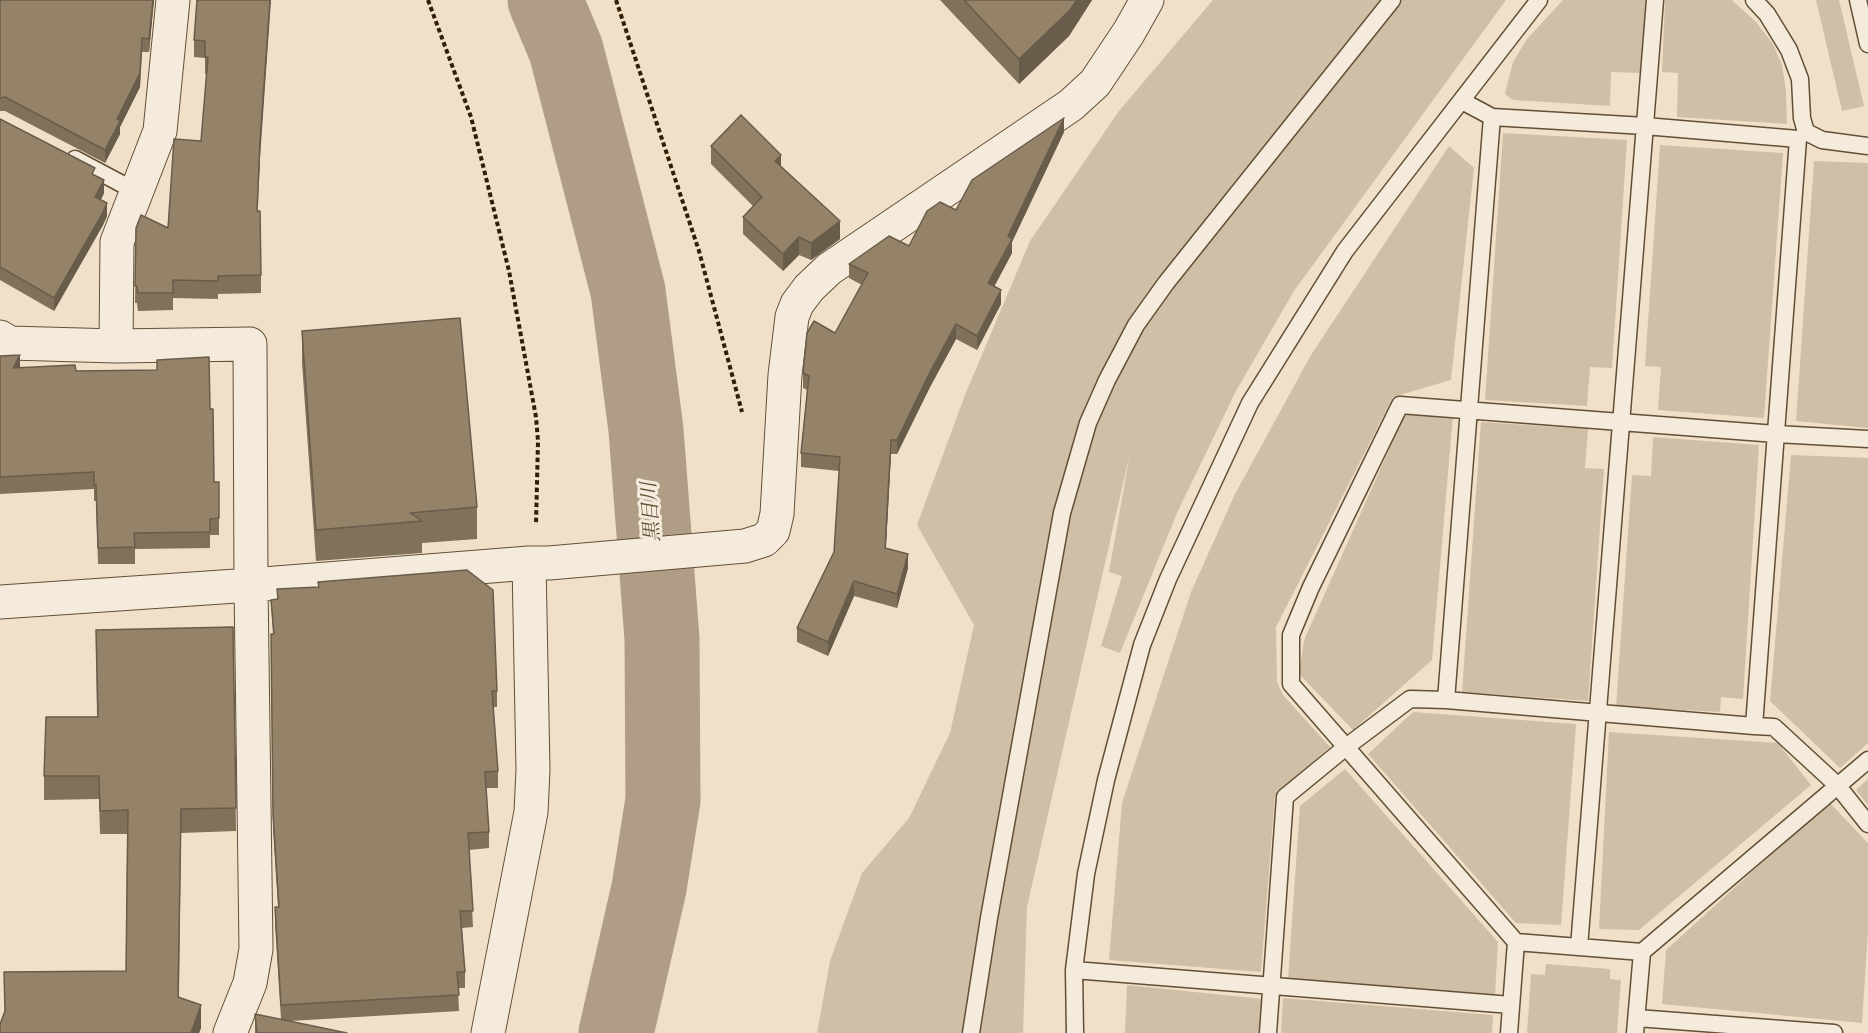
<!DOCTYPE html>
<meta charset="utf-8">
<style>
body{margin:0}
canvas{display:block;background:#f0e0c9}
</style>
<canvas width="1868" height="1033"></canvas>
<script>
const g = document.querySelector('canvas').getContext('2d');
g.lineJoin = 'round';
function fillPath(path, color) { g.fillStyle = color; g.fill(path, 'evenodd'); }
const toPath = rows => new Path2D(rows.map(r => 'M' + r).join(''));
function trace(path, color, width, dash) { g.strokeStyle = color; g.lineWidth = width; g.lineCap = dash ? 'butt' : 'round'; g.setLineDash(dash || []); g.stroke(path); }
function write(font, color, halo, rows, align = 'center') {
  g.font = font + ' "Gentium Book Plus","Noto Serif JP",serif'; g.lineWidth = 6; g.setLineDash([]); g.textBaseline = 'middle'; g.strokeStyle = halo; g.fillStyle = color; for (const [text, x, y, turn = 0] of rows) {
    g.save(); g.translate(x, y); g.rotate((+turn || 0) * Math.PI / 180); g.textAlign = isNaN(turn) ? turn : align; if (halo) g.strokeText(text, 0, 0); g.fillText(text, 0, 0); g.restore();
  }
}
const green = toPath([
 [1213,0,1506,0,1294,291,1236,391,1177,513,1120,653,1101,646,1122,576,1109,572,1130,453,1027,907,1023,1033,817,1033,830,961,862,873,909,818,950,733,974,625,917,525,965,395,1030,241,1119,111],
 [1563,0,1646,0,1641,73,1611,72,1610,106,1513,100,1505,94,1513,62,1527,39],
 [1665,0,1732,0,1756,22,1773,44,1782,65,1786,90,1787,124,1677,117,1678,73,1662,72],
 [1816,0,1839,0,1864,106,1842,111],
 [1503,133,1627,140,1612,368,1590,367,1587,406,1485,400],
 [1660,145,1783,153,1764,418,1658,410,1661,367,1645,366],
 [1449,146,1474,168,1451,380,1393,397,1276,627,1277,682,1283,695,1330,747,1275,795,1261,972,1109,960,1122,803,1191,592,1235,494,1311,355],
 [1814,161,1868,163,1868,428,1796,421],
 [1405,414,1453,415,1432,660,1353,730,1299,674,1304,640],
 [1481,422,1588,429,1585,468,1604,469,1588,701,1462,692],
 [1653,437,1759,445,1743,699,1721,697,1720,712,1616,706,1632,475,1651,476],
 [1791,455,1868,458,1868,743,1840,768,1770,701],
 [1413,712,1576,724,1561,925,1516,923,1368,754],
 [1609,732,1778,743,1811,785,1639,930,1599,929],
 [1345,769,1498,942,1495,995,1288,978,1300,806],
 [1868,779,1868,805,1856,790],
 [1829,802,1868,843,1868,931,1862,1023,1662,1004,1666,950],
 [1546,964,1610,969,1610,979,1621,980,1617,1033,1527,1033,1531,974,1545,975],
 [1127,985,1263,999,1260,1033,1125,1033],
 [1283,998,1493,1015,1492,1033,1281,1033]
]);
const river = toPath([
 [545,0,566,50,628,291,646,430,662,639,663,800,649,888,616,1033]
]);
const path = toPath([
 [428,0,471,117,509,271,536,417,538,441,536,524],
 [616,0,699,251,742,412]
]);
const service = toPath([
 [1754,0,1767,14,1789,50,1800,79,1802,118,1806,132,1822,140,1868,146],
 [1858,0,1868,44],
 [1462,101,1492,117,1645,126,1798,139,1754,726,1446,700,1492,117],
 [75,159,137,192],
 [1754,726,1774,727,1837,785,1868,824],
 [1516,942,1291,684,1291,635,1311,587,1400,405,1776,434,1868,439],
 [1579,947,1655,0],
 [1642,952,1868,760],
 [1074,970,1511,1005],
 [1637,1018,1834,1033],
 [971,1033,989,918,1062,513,1088,423,1107,380,1136,325,1166,283,1392,0],
 [1075,1033,1074,970,1086,874,1106,780,1142,645,1168,579,1250,403,1345,251,1539,0],
 [1268,1033,1285,797,1346,747,1410,699,1446,700],
 [1509,1033,1516,942,1642,952,1635,1033]
]);
const minor = toPath([
 [173,0,160,131,117,242,116,346,250,344,251,585,256,949,250,983,230,1033],
 [0,337,10,343,116,346],
 [0,602,251,585,529,563,549,563,745,546,764,540,773,531,777,514,785,375,792,317,797,304,809,288,829,269,1071,105,1095,83,1129,32,1147,0],
 [488,1033,531,812,533,770,529,563]
]);
const wall = toPath([
 [0,0,154,0,149,52,142,52,140,87,120,127,120,134,105,163,5,111,0,111],
 [197,0,260,158,257,211,261,275,261,293,218,294,218,299,173,298,173,310,138,311,137,303,135,303,136,228,168,228,201,141,207,74,205,74,205,58,194,57,194,40],
 [940,0,1092,0,1069,36,1019,84],
 [0,119,95,175,104,193,101,200,107,216,103,225,54,311,0,280],
 [1064,132,1012,242,1012,253,994,287,1001,304,977,350,956,339,930,387,897,454,891,454,886,548,908,568,897,608,854,596,828,656,797,642,797,628,834,552,839,471,801,467,801,453,807,390,803,388,803,373,835,333,862,285,849,278,849,264,909,246,956,210],
 [711,146,781,167,840,239,811,260,799,255,783,271,743,234,743,217,753,206,711,164],
 [302,331,477,507,477,539,422,543,422,553,316,561,302,363],
 [0,356,20,368,76,371,210,409,214,482,219,518,219,535,210,535,210,548,135,549,135,564,98,564,96,501,94,501,94,489,0,494],
 [277,589,497,691,497,707,493,707,498,771,498,788,486,788,489,832,489,848,469,850,473,927,462,928,465,972,465,988,458,988,459,1011,290,1021,347,1033,255,1033,255,1014,281,1019,275,924,275,907,278,907,273,830,271,650,273,634,271,600,277,599],
 [233,627,236,831,181,833,179,997,201,1028,199,1033,0,1033,126,971,127,834,100,834,99,799,44,800,44,776,97,717,96,630]
]);
const shadedWall = toPath([
 [153,0,154,0,149,52,149,39],
 [270,0,271,0,260,158,257,228,260,141],
 [1077,0,1092,0,1069,36,1019,84,1019,59],
 [142,38,140,87,120,127,120,134,105,163,105,150,117,119],
 [1064,118,1064,132,1012,242,1012,253,988,298,988,283,1008,236],
 [781,155,781,173,775,161],
 [104,180,104,193,95,210,95,197],
 [107,203,107,216,103,225,54,311,54,298],
 [840,221,840,239,811,260,811,243],
 [799,237,799,255,783,271,783,254],
 [1001,290,1001,304,977,350,977,336],
 [956,324,956,339,930,387,897,454,897,440,930,372],
 [20,355,20,372,13,368],
 [891,440,891,454,885,562,885,548],
 [908,554,908,568,897,608,897,594],
 [854,581,854,596,828,656,828,642],
 [201,1005,201,1028,199,1033,191,1033]
]);
const building = toPath([
 [0,0,153,0,149,39,142,38,140,73,117,119,120,121,105,150,5,97,0,98,0,0],
 [197,0,270,0,260,141,257,211,260,211,261,275,218,276,218,281,173,280,173,293,138,293,137,286,135,286,136,228,141,215,168,228,174,139,201,141,208,57,205,57,205,41,194,40,197,0],
 [964,0,1077,0,1069,11,1019,59,964,0],
 [741,115,781,155,775,161,840,221,811,243,799,237,783,254,743,217,762,197,711,146,741,115],
 [1064,118,1008,236,1012,239,988,283,1001,290,977,336,956,324,930,372,897,440,891,440,885,548,908,554,897,594,854,581,828,642,797,628,834,552,840,457,801,453,809,376,803,373,807,333,814,321,835,333,868,273,849,264,889,236,909,246,927,211,940,202,956,210,972,180,1064,118],
 [0,119,95,168,92,174,104,180,95,197,107,203,103,212,54,298,0,267,0,119],
 [460,318,477,507,410,513,422,521,316,530,302,331,460,318],
 [20,355,13,368,75,365,76,371,157,370,157,360,209,357,210,409,213,409,214,482,219,482,219,518,210,519,210,532,134,533,135,547,98,548,96,485,94,485,94,472,0,477,0,356,20,355],
 [467,570,493,590,497,691,492,691,498,771,485,772,489,832,468,833,473,911,460,911,465,972,457,972,459,995,281,1005,275,907,279,907,273,814,271,634,274,634,271,600,278,599,277,589,319,587,318,582,467,570],
 [233,627,236,808,181,809,178,997,201,1005,191,1033,0,1033,0,1024,5,1011,4,972,126,971,128,810,100,811,99,776,44,776,46,717,98,717,96,630,233,627],
 [255,1014,347,1033,257,1033,255,1014]
]);
const waterNames = [
 ["黒目川",652,512,-94]
];
fillPath(green, '#d0bfa7');
trace(river, '#af9e85', 75);
trace(service, '#624f34', 19);
trace(minor, '#624f34', 35);
trace(path, '#321f02', 4, [4.5, 3]);
trace(service, '#f5ebdc', 16);
trace(minor, '#f5ebdc', 33);
fillPath(wall, '#80715a');
fillPath(shadedWall, '#685c4a');
fillPath(building, '#958369');
trace(building, '#685c4a', 1.5);
write('italic 20px', '#5e4b30', '#f5ebdc', waterNames);
</script>
